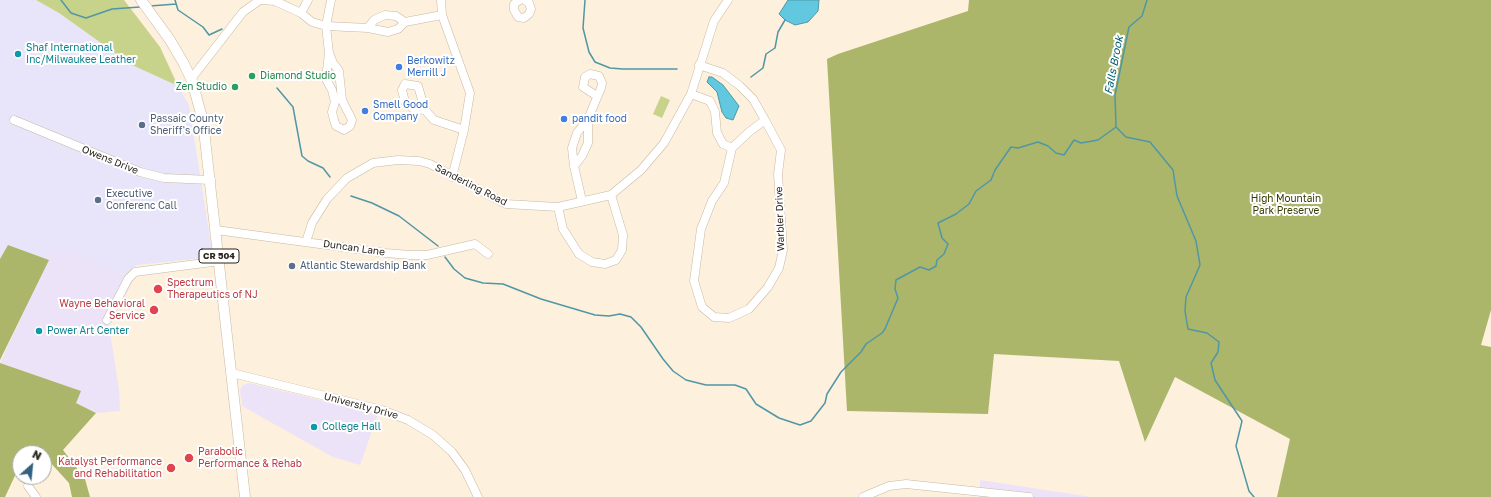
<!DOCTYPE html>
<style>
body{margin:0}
#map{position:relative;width:1491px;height:497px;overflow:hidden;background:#fdf0dd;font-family:"Golos Text",sans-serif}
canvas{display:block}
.north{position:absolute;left:12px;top:445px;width:40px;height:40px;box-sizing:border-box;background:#fff;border:1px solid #aaa7a4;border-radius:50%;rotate:27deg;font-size:11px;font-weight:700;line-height:16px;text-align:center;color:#2a241c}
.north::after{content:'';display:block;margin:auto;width:14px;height:18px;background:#316381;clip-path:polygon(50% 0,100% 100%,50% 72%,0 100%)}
</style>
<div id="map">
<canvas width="1491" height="497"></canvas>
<div class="north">N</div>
</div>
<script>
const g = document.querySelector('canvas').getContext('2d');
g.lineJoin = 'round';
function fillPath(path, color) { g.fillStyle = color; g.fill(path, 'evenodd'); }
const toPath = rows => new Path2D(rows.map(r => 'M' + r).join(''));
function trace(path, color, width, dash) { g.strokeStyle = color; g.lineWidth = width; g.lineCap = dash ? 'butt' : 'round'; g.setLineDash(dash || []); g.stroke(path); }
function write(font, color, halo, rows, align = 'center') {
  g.font = font + ' "Golos Text",sans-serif'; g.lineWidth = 4; g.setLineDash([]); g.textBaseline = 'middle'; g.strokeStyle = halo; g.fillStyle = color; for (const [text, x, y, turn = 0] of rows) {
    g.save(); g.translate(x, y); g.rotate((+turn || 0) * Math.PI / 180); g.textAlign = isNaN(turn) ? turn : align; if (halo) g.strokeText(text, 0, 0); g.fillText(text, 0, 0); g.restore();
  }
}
const industrial = toPath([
 [0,0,36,0,59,13,132,65,178,86,189,105,213,257,137,265,125,275,54,247,49,260,8,245,0,259]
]);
const education = toPath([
 [54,246,134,279,109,326,119,389,120,411,96,413,75,402,80,391,0,363],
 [249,383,378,414,360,465,333,457,242,406,240,390,243,385],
 [980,480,1091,497,980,497]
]);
const green = toPath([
 [36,0,124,0,160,47,178,86,132,65,59,13],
 [661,96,670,100,662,118,653,114]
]);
const forest = toPath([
 [969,0,1491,0,1491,310,1481,345,1491,347,1491,497,1277,497,1290,439,1175,377,1145,442,1119,361,994,354,988,414,847,411,827,59,838,54,968,11],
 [8,245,49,260,0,360,0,259],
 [0,363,81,391,76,403,96,413,63,450,85,479,90,497,72,497,69,483,37,448,30,453,20,453,20,465,5,497,0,497]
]);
const water = toPath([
 [788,0,819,0,818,11,808,22,795,25,785,20,779,14,788,0],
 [709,77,712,77,723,85,739,106,733,120,726,118,722,112,717,92,707,82,709,77]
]);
const stream = toPath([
 [61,0,71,13,86,18,112,9,140,7],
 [175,0,178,10,203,27,209,35,222,29],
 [585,0,583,28,589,52,595,62,610,68,623,69,677,69],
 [1147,0,1142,16,1129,27,1115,95,1116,127,1126,137,1150,142,1173,170,1177,196,1196,241,1200,265,1186,297,1185,311,1188,329,1207,333,1219,342,1218,352,1211,363,1215,380,1242,421,1236,446,1249,491,1254,497],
 [150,6,176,4],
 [751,77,763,68,766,54,775,48,778,32,785,20],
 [277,88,293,107,302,156,308,161,323,168,330,177],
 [351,196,372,203,399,216,438,246],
 [445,257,454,269,465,278,483,283,503,284,541,299,595,315,609,316,620,314,631,317,641,327,663,359,673,371,686,380,706,385,735,385,746,389,756,404,779,418,800,425,811,421,825,403,827,394,841,372,861,352,866,344,882,333,885,329,898,298,895,289,896,280,920,267,929,270,936,266,937,260,944,254,948,244,942,238,938,223,956,214,969,204,976,191,991,180,995,170,1011,147,1018,148,1038,142,1048,146,1056,153,1064,155,1074,140,1081,143,1098,140,1116,127]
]);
const minor = toPath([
 [441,0,442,15,470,93,464,130,452,177],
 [520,0,514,4,514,10,518,17,524,18,529,14,531,9,529,3,525,0],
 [301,13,308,0],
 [405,22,442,15],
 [329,53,333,63,339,71,342,100,352,120,350,126,344,130,336,126,334,120,332,112,335,102,332,90,326,79,329,53,326,26,331,0],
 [699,65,723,73,740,86,753,99,765,120,781,150,778,174,783,250,779,268,768,287,749,309,729,318,714,317,702,307,694,281,701,229,712,201,724,183,732,148,749,132,765,120],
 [191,79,243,12,260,0,275,1,301,13,312,22,326,26,368,28,388,32,398,29,405,22,396,16,385,15,374,20,368,28],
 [405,84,418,86,425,110,414,109,405,102,402,90,405,84],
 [691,94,710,101,715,112,717,133,723,144,732,148],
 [425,110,434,120,464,130],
 [588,119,601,88,602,83,599,76,590,74,585,77,583,87,597,96],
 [14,120,140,172,164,178,211,180],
 [574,166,582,156,588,143,588,119,577,133,572,148,574,166,582,201],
 [558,207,563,229,579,254,592,262,605,264,616,260,622,250,623,235,611,195],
 [216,230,386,253,410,255,427,255,475,244,488,254],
 [306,242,312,223,327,199,347,178,373,163,398,160,419,161,430,164,506,204,558,207,611,195,641,170,664,143,691,94,714,21,728,0],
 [107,320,128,279,135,272,220,261],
 [232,373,382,410,408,420,433,435,452,452,465,470,478,497],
 [28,486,36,497],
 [863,497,889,486,906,484,1029,497]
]);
const major = toPath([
 [141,0,170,40,184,64,192,81,203,121,245,497]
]);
const markers = [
 [18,54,4,"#0f9aa8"],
 [399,67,4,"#3f7fe0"],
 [252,76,4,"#2e9e5b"],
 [235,87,4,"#2e9e5b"],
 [365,111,4,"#3f7fe0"],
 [564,119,4,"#3f7fe0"],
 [142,125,4,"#5c6f8a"],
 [98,200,4,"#5c6f8a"],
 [292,266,4,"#5c6f8a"],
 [158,289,5,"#e0444e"],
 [154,310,5,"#e0444e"],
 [39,331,4,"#0f9aa8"],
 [314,427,4,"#0f9aa8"],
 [189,458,5,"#e0444e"],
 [171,468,5,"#e0444e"]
];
const shields = [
 [219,256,40]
];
const shieldNames = [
 ["CR 504",219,256]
];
const cultureNames = [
 ["Shaf International",26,48],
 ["Inc/Milwaukee Leather",26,60],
 ["Power Art Center",47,331],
 ["College Hall",322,427]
];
const shopNames = [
 ["Berkowitz",407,61],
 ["Merrill J",407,73],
 ["Smell Good",373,105],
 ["Company",373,117],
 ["pandit food",572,119]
];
const leisureNames = [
 ["Diamond Studio",260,76],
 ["Zen Studio",227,87,"right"]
];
const serviceNames = [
 ["Passaic County",150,119],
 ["Sheriff's Office",150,131],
 ["Executive",106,194],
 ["Conferenc Call",106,206],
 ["Atlantic Stewardship Bank",300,266]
];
const streetNames = [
 ["Owens Drive",110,160,22],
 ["Sanderling Road",471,185,27],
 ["Warbler Drive",780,219,-92],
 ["Duncan Lane",354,248,8],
 ["University Drive",361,406,15]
];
const parkNames = [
 ["High Mountain",1286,199],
 ["Park Preserve",1286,211]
];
const healthNames = [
 ["Spectrum",167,283],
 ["Therapeutics of NJ",167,295],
 ["Wayne Behavioral",145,304,"right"],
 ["Service",145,316,"right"],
 ["Parabolic",198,452],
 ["Performance & Rehab",198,464],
 ["Katalyst Performance",162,462,"right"],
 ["and Rehabilitation",162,474,"right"]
];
const waterNames = [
 ["Falls Brook",1114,65,-79]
];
fillPath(industrial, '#e8e5fb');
fillPath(education, '#ede3f8');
fillPath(green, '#c7d28b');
fillPath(forest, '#abb66a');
fillPath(water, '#61c8e0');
trace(water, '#5097a5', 1);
trace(stream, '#5097a5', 1.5);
trace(minor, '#c8b8a2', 9);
trace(major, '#c8b8a2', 11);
trace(minor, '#fff', 8);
trace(major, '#fff', 10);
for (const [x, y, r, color] of markers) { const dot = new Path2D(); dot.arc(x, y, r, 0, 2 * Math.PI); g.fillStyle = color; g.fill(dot); trace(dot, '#fff', 1.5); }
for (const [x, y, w] of shields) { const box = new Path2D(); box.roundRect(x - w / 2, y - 7, w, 14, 3); g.fillStyle = '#fff'; g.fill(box); trace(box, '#2a241c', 1); }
write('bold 9px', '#2a241c', null, shieldNames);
write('10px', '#0d838f', '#fff', cultureNames, 'left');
write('10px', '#366cbe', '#fff', shopNames, 'left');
write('10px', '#27864d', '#fff', leisureNames, 'left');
write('10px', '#4e5e75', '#fff', serviceNames, 'left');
write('10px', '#2a241c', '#fff', streetNames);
write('10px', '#363b00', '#fff', parkNames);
write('10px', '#be3a42', '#fff', healthNames, 'left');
write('italic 11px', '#005e6e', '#fff', waterNames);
</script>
